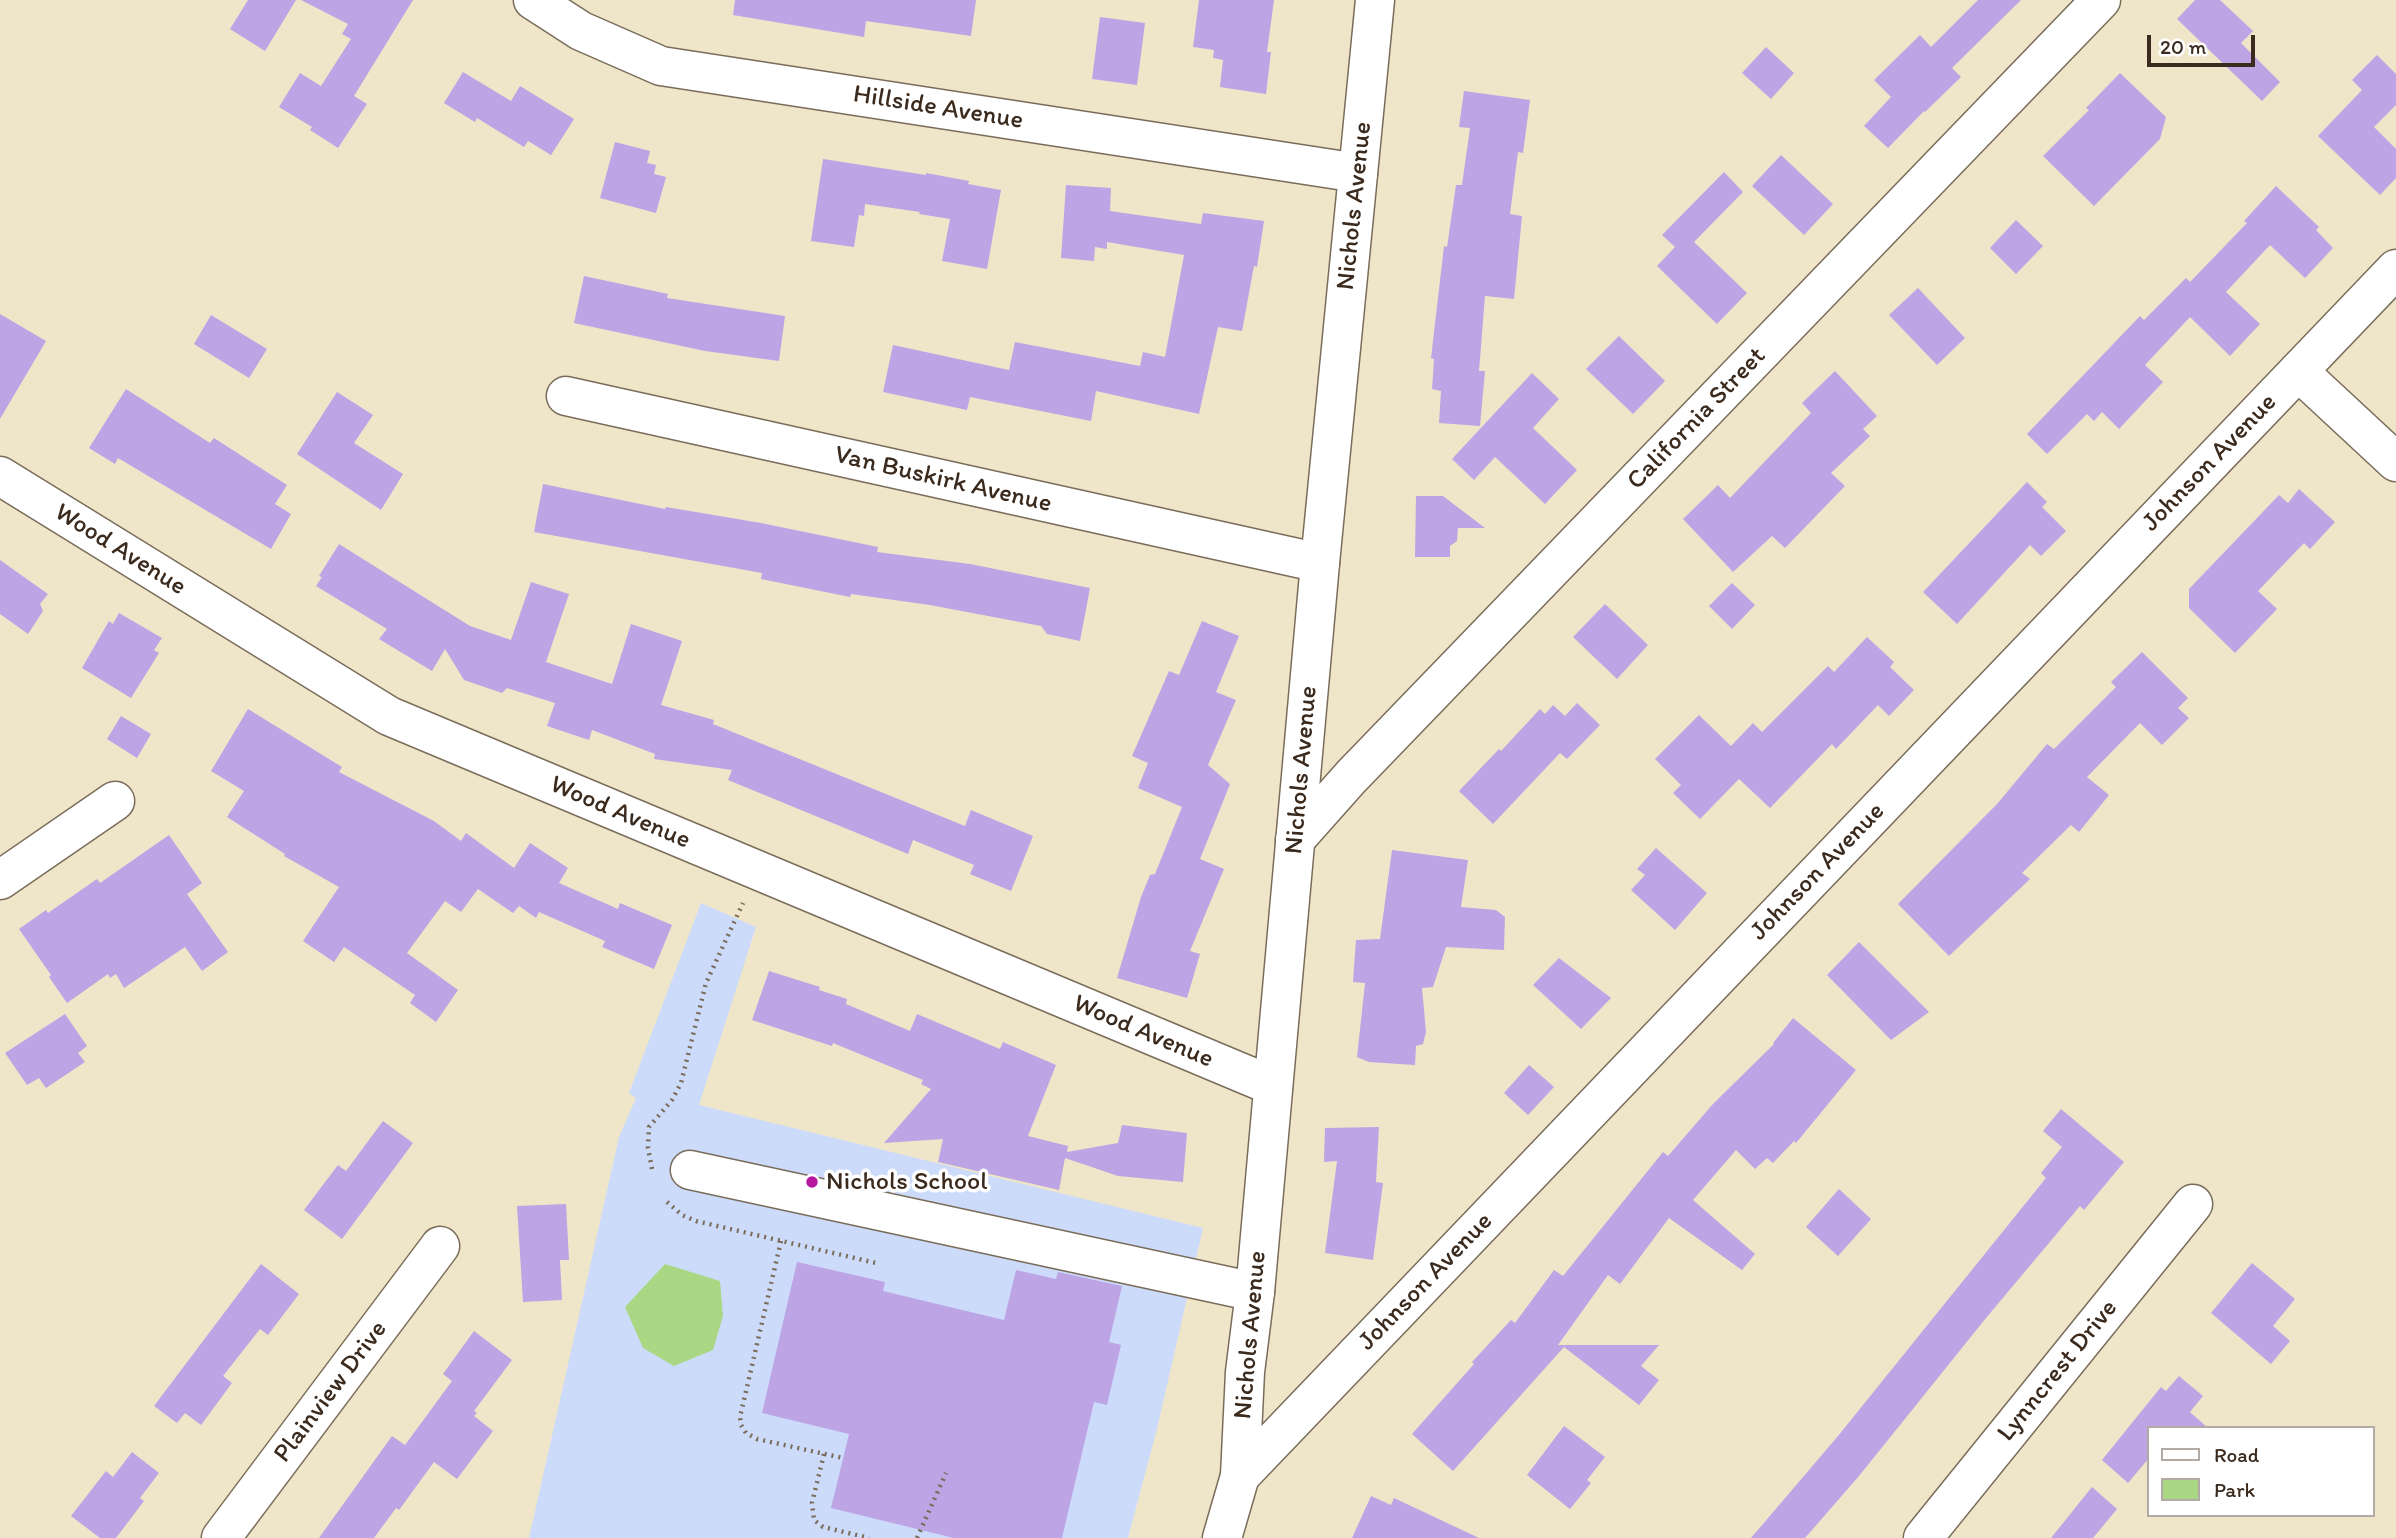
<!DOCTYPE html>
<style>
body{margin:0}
#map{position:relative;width:2396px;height:1538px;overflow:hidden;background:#efe6ca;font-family:Itim,sans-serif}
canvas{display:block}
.legend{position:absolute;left:2147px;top:1426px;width:228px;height:91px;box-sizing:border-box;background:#fff;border:2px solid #b1aaa5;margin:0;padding:9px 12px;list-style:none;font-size:21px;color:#3b2a1e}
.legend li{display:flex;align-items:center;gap:14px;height:35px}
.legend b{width:35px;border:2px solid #b1aaa5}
.scale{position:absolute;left:2147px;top:35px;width:108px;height:32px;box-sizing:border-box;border:4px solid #3b2a1e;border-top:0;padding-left:9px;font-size:21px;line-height:24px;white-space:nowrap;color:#3b2a1e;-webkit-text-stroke:5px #fff;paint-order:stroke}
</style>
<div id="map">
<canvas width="2396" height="1538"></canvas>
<ul class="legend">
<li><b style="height:9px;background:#fff"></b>Road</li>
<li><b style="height:19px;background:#aad784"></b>Park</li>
</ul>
<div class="scale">20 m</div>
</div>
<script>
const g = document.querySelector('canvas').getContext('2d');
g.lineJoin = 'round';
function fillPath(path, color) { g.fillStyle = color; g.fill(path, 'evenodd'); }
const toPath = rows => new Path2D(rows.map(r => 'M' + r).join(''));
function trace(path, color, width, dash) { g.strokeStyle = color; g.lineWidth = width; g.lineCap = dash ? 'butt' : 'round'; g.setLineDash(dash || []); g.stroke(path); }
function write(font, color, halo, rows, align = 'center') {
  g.font = font + ' Itim,sans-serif'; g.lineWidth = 7; g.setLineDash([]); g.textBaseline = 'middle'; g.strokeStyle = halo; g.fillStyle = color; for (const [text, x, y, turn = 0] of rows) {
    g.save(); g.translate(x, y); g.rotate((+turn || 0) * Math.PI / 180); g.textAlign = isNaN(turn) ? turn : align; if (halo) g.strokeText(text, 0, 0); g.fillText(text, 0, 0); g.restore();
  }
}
const built = toPath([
 [701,903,756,927,699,1105,1203,1228,1157,1429,1128,1538,529,1538,619,1137,636,1098,629,1093]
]);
const green = toPath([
 [665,1264,720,1281,723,1316,713,1350,674,1366,643,1348,625,1307]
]);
const building = toPath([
 [248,0,296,0,265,51,230,29],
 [301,0,413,0,354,96,367,104,338,148,310,130,312,127,279,107,300,73,321,86,351,39,342,34,348,24],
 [735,0,976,0,971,36,866,21,864,37,733,15],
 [1199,0,1274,0,1267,52,1271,52,1266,94,1220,87,1223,60,1213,58,1214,50,1193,47],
 [1978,0,2021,0,1952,68,1961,77,1925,112,1924,111,1888,148,1864,126,1891,97,1874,80,1920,35,1931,47],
 [2195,0,2220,0,2253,31,2241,43,2280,82,2262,101,2177,19],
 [1100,17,1145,23,1137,85,1092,79],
 [1766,47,1794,73,1771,99,1742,73],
 [2377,55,2396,74,2396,105,2374,127,2396,149,2396,178,2380,195,2318,136,2362,90,2352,80],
 [463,72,511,101,520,86,574,119,551,155,528,141,524,147,477,118,475,122,444,103],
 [2120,73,2166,117,2160,139,2094,206,2043,156,2089,110,2086,108],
 [1464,91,1530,100,1523,153,1518,152,1510,214,1522,216,1514,299,1485,296,1479,371,1485,371,1480,426,1439,423,1441,391,1432,389,1434,359,1431,358,1444,246,1447,247,1456,185,1462,185,1470,128,1459,127],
 [615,142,650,151,647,163,656,165,654,174,666,177,656,213,600,198],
 [1781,155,1833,204,1804,235,1752,186],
 [823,159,926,175,926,173,969,181,968,184,1001,190,987,269,942,261,950,219,919,214,920,212,865,204,864,216,859,215,854,247,811,241],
 [1724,172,1743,192,1694,242,1747,293,1717,324,1657,266,1675,247,1662,235],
 [1066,185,1111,188,1110,211,1201,224,1203,213,1264,221,1257,267,1254,266,1242,331,1218,327,1199,414,1096,391,1091,421,970,397,967,410,883,392,893,345,1009,370,1015,342,1140,366,1143,352,1165,357,1184,255,1107,242,1107,249,1095,247,1094,261,1061,258],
 [2276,186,2319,227,2316,230,2333,248,2305,278,2270,245,2226,292,2260,324,2230,356,2190,317,2145,365,2163,382,2119,429,2102,412,2094,421,2087,414,2047,454,2027,434,2140,316,2144,320,2186,278,2190,282,2247,223,2244,221],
 [2016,220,2043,246,2016,274,1990,248],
 [584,276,668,294,667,298,785,316,779,361,705,351,574,323],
 [1918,288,1965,338,1937,365,1889,315],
 [0,314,46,341,0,419],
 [211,315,267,349,249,378,194,344],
 [1619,336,1665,381,1633,414,1586,369],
 [1835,371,1877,416,1863,429,1870,436,1831,473,1845,486,1785,548,1772,536,1733,572,1683,519,1718,485,1730,498,1811,413,1802,403],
 [1532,373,1559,399,1533,428,1577,470,1545,504,1495,457,1474,480,1452,459],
 [126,389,210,443,214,438,287,485,275,504,291,514,271,549,118,458,115,464,89,448],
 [337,392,373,415,354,443,403,474,381,510,297,454],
 [2027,482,2047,502,2042,507,2066,531,2041,556,2030,545,1957,624,1923,592],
 [543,484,665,509,666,507,761,523,878,547,877,552,970,564,1090,588,1080,641,1047,634,1041,626,930,605,851,594,850,597,761,579,762,573,534,532],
 [2299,489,2335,522,2310,549,2304,543,2258,591,2277,609,2235,653,2189,608,2189,589,2279,495,2288,503],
 [1416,496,1443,496,1485,528,1458,528,1457,541,1450,546,1450,557,1415,557],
 [339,544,470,626,511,640,531,582,569,594,546,662,612,684,631,624,682,641,661,705,714,720,713,724,965,826,971,810,1033,836,1011,891,970,874,974,865,913,840,908,854,728,780,732,770,654,759,655,754,592,730,589,740,547,726,555,703,507,688,502,693,464,680,445,649,432,671,379,639,387,629,316,586,322,577,319,576],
 [0,560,48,594,40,604,43,611,28,634,0,614],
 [1732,583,1755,605,1732,629,1709,606],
 [1605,604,1648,645,1617,679,1573,637],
 [119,613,162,638,154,650,159,653,131,698,82,668,109,621,113,624],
 [1202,621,1239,636,1216,692,1236,700,1208,765,1230,784,1200,859,1224,869,1190,951,1200,954,1187,998,1117,978,1141,897,1150,875,1155,874,1182,807,1138,788,1148,763,1132,756,1169,671,1179,675],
 [1867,637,1894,662,1890,667,1914,690,1889,716,1878,705,1836,749,1832,744,1770,808,1739,779,1700,819,1673,793,1681,785,1655,759,1699,715,1731,746,1753,723,1762,732,1828,666,1834,672],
 [2142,652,2188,698,2178,708,2189,718,2162,745,2140,723,2087,777,2109,795,2079,832,2071,825,2022,873,2030,879,1949,956,1898,904,1997,804,2047,744,2054,749,2116,687,2111,682],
 [1577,703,1600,725,1567,759,1560,753,1493,824,1459,791,1499,749,1501,751,1540,709,1545,714,1553,705,1565,716],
 [248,709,342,767,339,772,434,821,461,841,466,833,514,868,530,843,568,868,559,883,618,909,620,903,672,925,654,969,602,947,605,941,539,912,536,918,519,906,513,913,478,889,461,912,445,901,407,953,458,990,436,1022,410,1003,415,995,344,947,334,962,303,941,339,887,284,856,285,854,227,817,244,791,211,771],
 [121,716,151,734,137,758,107,739],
 [169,835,202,883,187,894,228,952,202,971,185,947,124,988,116,974,110,978,108,974,67,1003,49,977,51,975,19,929,46,910,48,913,97,879,100,883],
 [1656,848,1707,893,1675,930,1631,890,1645,875,1637,869],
 [1392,850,1468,860,1461,907,1496,910,1505,917,1504,950,1446,947,1433,987,1422,988,1426,1032,1423,1044,1416,1046,1415,1065,1369,1062,1357,1057,1365,983,1353,982,1356,940,1380,939],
 [1859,942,1929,1012,1891,1040,1827,975],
 [1559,958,1611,998,1581,1029,1533,985],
 [769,971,820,987,819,990,847,999,846,1004,910,1031,917,1014,1000,1049,1003,1042,1056,1065,1028,1136,1068,1146,1067,1152,1118,1143,1122,1125,1187,1133,1183,1182,1118,1176,1065,1158,1059,1190,938,1162,943,1139,884,1143,931,1089,921,1084,923,1080,833,1043,832,1046,752,1020],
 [65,1014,87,1046,78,1053,85,1062,46,1088,39,1078,27,1085,5,1053],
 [1793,1018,1856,1070,1796,1143,1794,1141,1773,1163,1767,1158,1755,1169,1736,1150,1693,1200,1755,1254,1742,1270,1669,1218,1620,1284,1608,1275,1558,1345,1659,1345,1641,1366,1659,1380,1639,1405,1564,1347,1453,1471,1412,1434,1474,1364,1472,1362,1511,1320,1515,1323,1554,1270,1563,1276,1663,1152,1668,1156,1713,1104,1774,1044,1773,1043],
 [1529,1065,1554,1087,1528,1115,1504,1093],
 [2061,1109,2124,1162,2084,1210,2080,1206,1986,1318,1859,1476,1805,1538,1751,1538,1838,1436,2046,1178,2041,1173,2062,1147,2043,1131],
 [383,1121,413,1143,342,1239,304,1210,338,1165,346,1171],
 [1379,1127,1376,1182,1383,1183,1373,1260,1325,1253,1337,1161,1324,1162,1325,1128],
 [1839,1189,1871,1219,1838,1256,1806,1227],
 [566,1204,569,1260,560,1260,562,1300,523,1302,517,1206],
 [797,1262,885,1282,883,1291,1004,1320,1016,1270,1056,1279,1058,1272,1122,1286,1109,1342,1121,1345,1107,1405,1094,1402,1062,1538,954,1538,831,1508,849,1434,762,1413],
 [2252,1263,2295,1299,2273,1326,2290,1341,2271,1364,2211,1313],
 [261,1264,299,1294,268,1335,260,1329,223,1376,232,1383,201,1425,185,1413,177,1423,154,1406],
 [474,1331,512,1360,474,1411,477,1413,474,1416,493,1431,457,1479,434,1462,399,1510,396,1508,374,1538,319,1538,392,1436,405,1445,452,1381,443,1374],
 [2179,1376,2203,1396,2190,1412,2208,1428,2149,1428,2149,1458,2128,1483,2102,1460,2161,1387,2166,1391],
 [1564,1426,1605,1457,1587,1480,1591,1483,1570,1509,1527,1475],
 [132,1452,159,1473,140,1498,144,1501,116,1538,100,1538,71,1516,106,1471,113,1477],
 [2092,1487,2117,1509,2093,1538,2051,1538],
 [1371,1496,1391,1505,1394,1498,1479,1538,1352,1538]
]);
const path = toPath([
 [652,1169,648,1148,649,1127,672,1100,681,1083,706,983,743,903],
 [667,1202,682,1215,696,1221,876,1263],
 [781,1241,740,1417,741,1425,746,1433,757,1439,843,1458],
 [824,1454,812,1503,814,1520,823,1527,869,1538],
 [917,1538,946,1473]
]);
const minor = toPath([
 [533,0,581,31,661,66,1358,173],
 [2298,371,2396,462],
 [566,396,1320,563],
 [0,476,389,716,1273,1086],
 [1295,840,1351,777,2101,0],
 [0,880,115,801],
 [690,1170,1255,1292],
 [1240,1476,2396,269],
 [221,1538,440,1246],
 [1923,1538,2193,1204]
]);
const major = toPath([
 [1222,1538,1240,1476,1245,1372,1255,1292,1320,563,1375,0]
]);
const markers = [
 [812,1182,7,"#b5179e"]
];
const streetNames = [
 ["Hillside Avenue",938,108,9],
 ["Nichols Avenue",1355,206,-84],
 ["California Street",1697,419,-46],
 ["Johnson Avenue",2210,463,-46],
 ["Van Buskirk Avenue",943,480,13],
 ["Wood Avenue",120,550,32],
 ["Nichols Avenue",1302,770,-85],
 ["Wood Avenue",620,813,23],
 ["Johnson Avenue",1818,872,-46],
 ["Wood Avenue",1143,1032,23],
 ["Johnson Avenue",1426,1282,-46],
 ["Nichols Avenue",1251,1335,-85],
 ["Lynncrest Drive",2058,1371,-51],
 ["Plainview Drive",331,1392,-53]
];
const poiNames = [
 ["Nichols School",826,1182]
];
fillPath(built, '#cddbfa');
fillPath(green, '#aad784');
fillPath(building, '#bca4e5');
trace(minor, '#7a6c5a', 41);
trace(major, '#7a6c5a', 41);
trace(path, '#7a6c5a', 4.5, [2, 5]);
trace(minor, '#fff', 38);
trace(major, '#fff', 38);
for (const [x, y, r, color] of markers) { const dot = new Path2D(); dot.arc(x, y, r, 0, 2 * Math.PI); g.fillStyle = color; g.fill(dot); trace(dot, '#fff', 2.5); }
write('26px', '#3b2a1e', '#fff', streetNames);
write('26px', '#3b2a1e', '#fff', poiNames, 'left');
</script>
